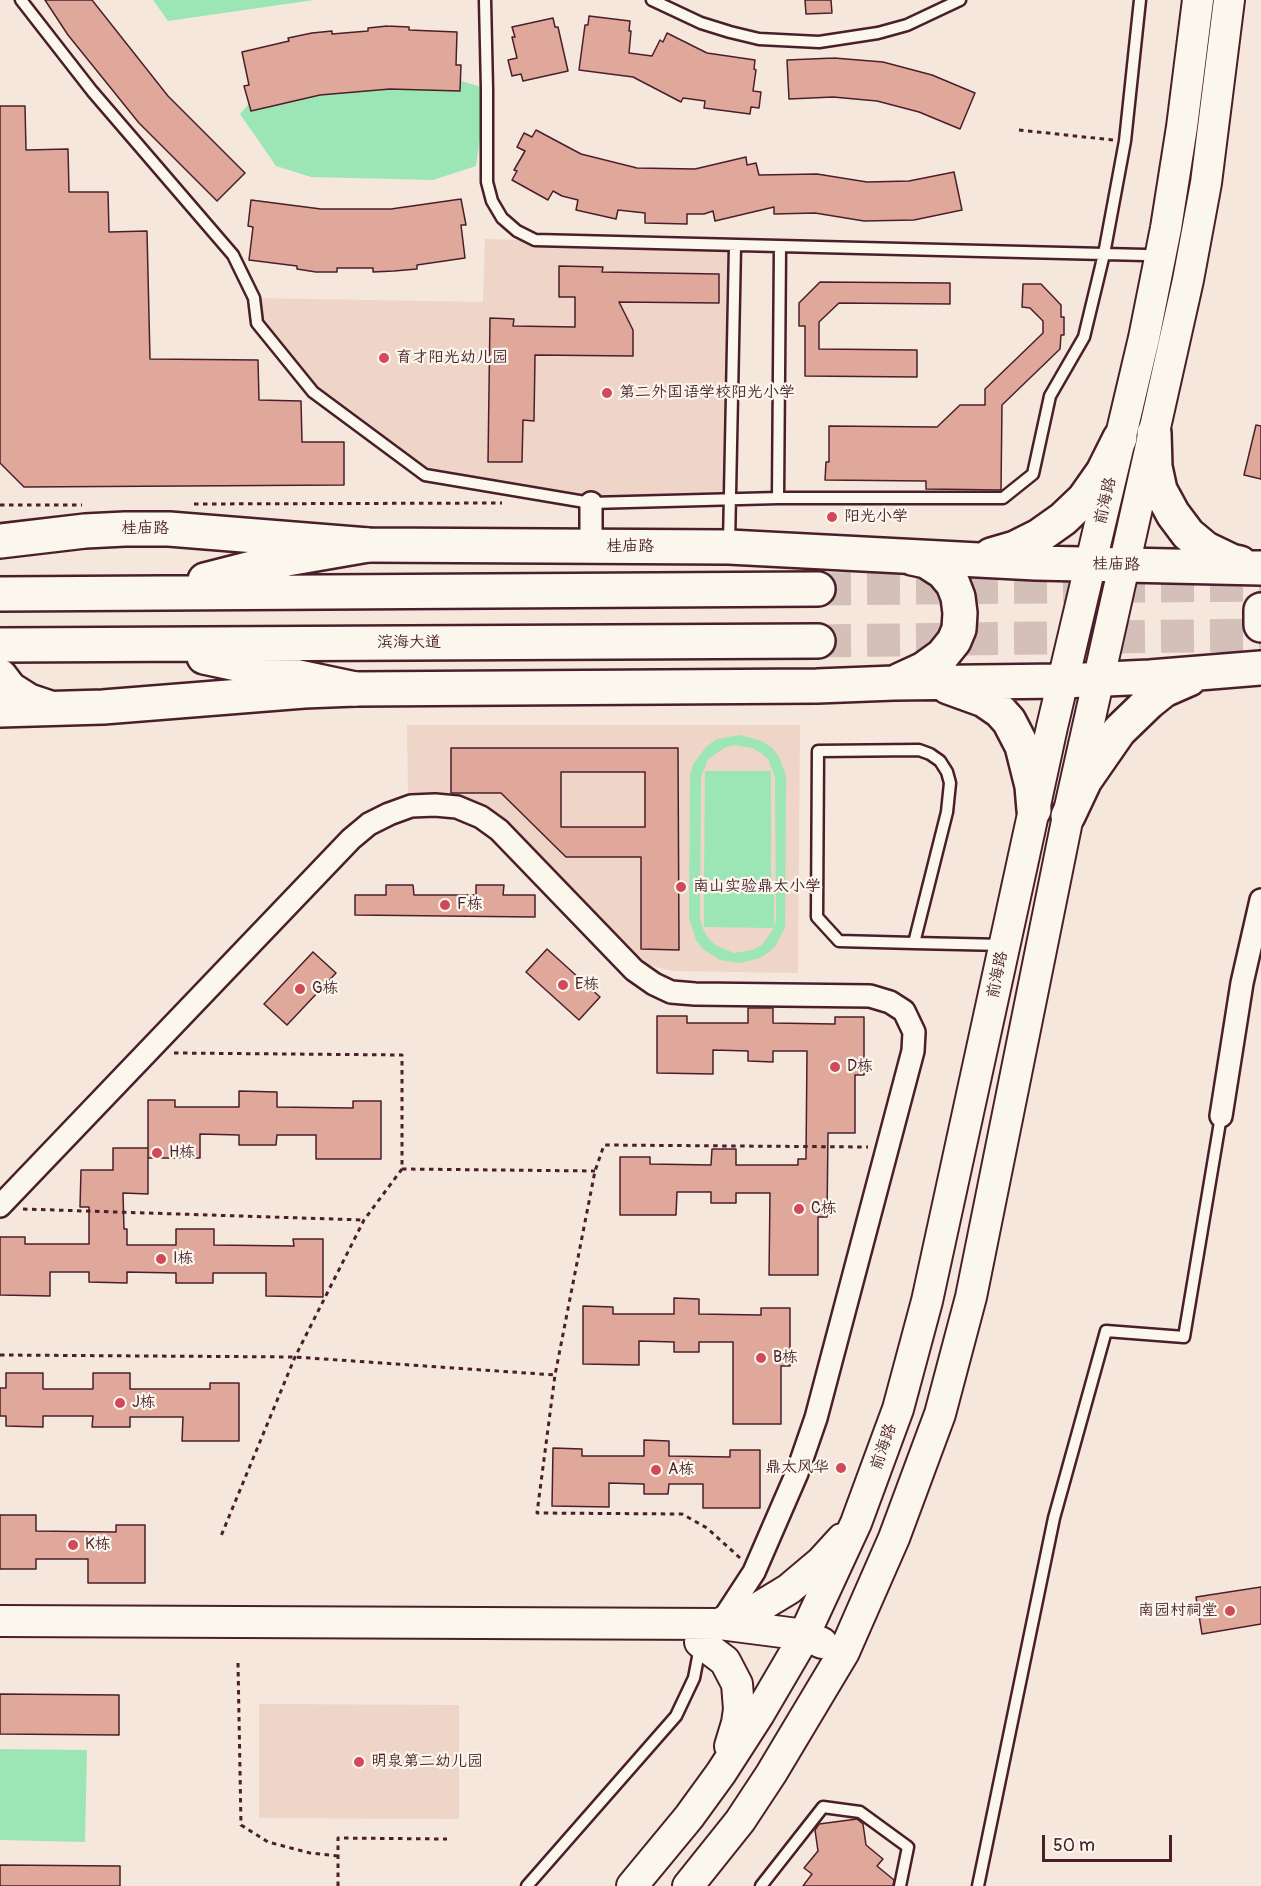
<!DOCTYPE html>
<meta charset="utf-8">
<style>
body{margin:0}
#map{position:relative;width:1261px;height:1886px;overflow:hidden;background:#f6e7dc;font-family:Pangolin,sans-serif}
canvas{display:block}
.scale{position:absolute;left:1042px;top:1835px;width:130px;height:27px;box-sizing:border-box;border:3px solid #4a1f2b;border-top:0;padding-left:8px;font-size:18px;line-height:21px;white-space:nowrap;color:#4a1f2b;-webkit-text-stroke:4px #fbf7ec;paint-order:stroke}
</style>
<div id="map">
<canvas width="1261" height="1886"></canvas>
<div class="scale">50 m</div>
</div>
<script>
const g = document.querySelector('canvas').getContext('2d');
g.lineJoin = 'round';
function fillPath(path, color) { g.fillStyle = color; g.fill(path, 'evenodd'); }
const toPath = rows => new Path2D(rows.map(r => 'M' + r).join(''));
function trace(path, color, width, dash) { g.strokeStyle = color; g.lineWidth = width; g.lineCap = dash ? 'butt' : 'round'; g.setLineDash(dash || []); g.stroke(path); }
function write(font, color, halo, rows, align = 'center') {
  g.font = font + ' Pangolin,"LXGW WenKai TC",sans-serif'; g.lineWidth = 4.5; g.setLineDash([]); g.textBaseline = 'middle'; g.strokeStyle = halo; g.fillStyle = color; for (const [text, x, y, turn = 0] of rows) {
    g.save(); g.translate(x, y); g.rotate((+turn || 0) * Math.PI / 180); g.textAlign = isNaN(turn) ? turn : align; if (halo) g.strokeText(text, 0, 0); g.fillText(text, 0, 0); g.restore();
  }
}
const built = toPath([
 [485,239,735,246,729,499,591,503,425,475,313,392,257,323,254,298,483,302],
 [407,725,800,725,798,973,674,971,651,966,626,949,503,824,435,795,408,795],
 [259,1704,459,1705,459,1819,259,1818]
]);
const green = toPath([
 [153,0,314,0,168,21],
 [430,71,487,89,476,166,433,180,311,177,276,166,240,114,252,100],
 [740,735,762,741,772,748,779,757,786,776,785,927,776,945,769,952,760,958,740,963,720,960,703,949,696,940,689,918,690,776,693,764,707,746,717,739],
 [733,745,752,748,761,753,768,759,775,777,776,919,774,927,774,889,704,889,704,927,774,928,762,945,753,950,734,953,715,945,708,938,703,929,700,919,701,777,708,759,724,748],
 [705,771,771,771,771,880,704,880],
 [0,1749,87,1750,85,1842,0,1840]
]);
const building = toPath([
 [45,0,92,0,168,96,245,173,217,201,139,123,68,35,45,0],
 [805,0,831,0,832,13,806,14,805,0],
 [589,16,630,21,629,31,631,31,629,53,652,56,660,40,663,42,667,33,707,53,755,60,754,69,756,70,753,91,761,92,759,108,751,107,750,114,704,108,705,101,683,98,681,102,633,77,579,70,585,25,588,25,589,16],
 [553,18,555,27,558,27,568,71,523,81,521,74,512,76,508,60,517,58,512,37,515,37,512,27,553,18],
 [387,26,409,27,409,30,457,32,456,65,461,65,460,91,390,89,320,95,251,111,244,86,249,85,242,52,289,41,288,38,312,33,332,31,332,34,368,31,368,28,387,26],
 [834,58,883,62,932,75,975,93,960,129,919,112,877,101,833,97,789,99,787,60,834,58],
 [0,106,25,106,26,150,68,149,69,192,108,192,109,232,147,231,150,359,258,360,259,400,301,401,302,442,344,442,344,485,24,487,0,463,0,106],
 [536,130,581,154,637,168,695,169,746,157,747,165,756,163,759,175,817,174,867,182,909,181,954,172,962,210,914,220,864,221,815,213,774,214,774,207,715,221,713,211,704,214,687,214,687,224,645,223,645,213,618,210,616,219,576,210,578,200,562,196,553,191,548,200,512,180,517,171,514,170,525,151,517,147,524,133,532,137,536,130],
 [461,199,466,225,461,225,465,258,417,265,417,269,394,271,373,272,373,268,337,268,337,272,316,272,297,269,297,266,249,260,253,227,248,226,251,200,321,209,391,209,461,199],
 [559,266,603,267,602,272,719,274,719,303,619,302,633,330,633,356,535,355,534,421,523,420,522,462,488,462,490,318,514,319,513,326,575,327,575,297,559,297,559,266],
 [820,282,950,283,950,304,839,303,819,322,819,349,917,350,917,377,805,376,805,326,799,326,799,303,820,282],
 [1023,284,1041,284,1061,305,1061,317,1064,317,1064,335,1061,335,1060,349,1002,405,1001,490,926,489,926,481,825,480,826,462,829,462,829,426,937,427,960,405,985,405,985,389,1043,333,1043,321,1030,308,1022,307,1023,284],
 [1256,425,1261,426,1261,479,1244,475,1256,425],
 [451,748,678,748,679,950,641,949,641,857,566,857,501,793,451,793,451,748],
 [561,772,645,772,645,827,561,827,561,772],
 [386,885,413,885,414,895,476,895,476,885,504,885,503,895,535,895,535,917,355,915,355,895,386,895,386,885],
 [547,949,600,997,579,1020,526,972,547,949],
 [313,952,336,973,287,1025,264,1004,313,952],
 [748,1008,773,1008,773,1023,835,1024,835,1017,864,1017,864,1075,855,1075,855,1133,828,1133,827,1217,818,1217,818,1275,769,1275,770,1193,736,1193,736,1203,711,1203,711,1192,677,1192,676,1215,620,1215,620,1157,650,1157,650,1164,711,1165,712,1149,736,1149,736,1165,798,1165,798,1159,806,1159,807,1051,773,1051,773,1062,748,1061,748,1051,713,1050,713,1074,657,1073,657,1016,687,1016,687,1023,748,1023,748,1008],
 [239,1091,277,1092,277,1107,353,1108,353,1101,381,1101,381,1159,316,1159,316,1135,277,1135,276,1145,239,1145,239,1135,200,1134,200,1158,148,1158,148,1100,175,1100,175,1107,239,1107,239,1091],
 [113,1148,148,1148,148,1194,123,1193,124,1229,127,1229,127,1245,176,1245,176,1229,214,1229,214,1245,294,1246,293,1239,323,1239,323,1297,266,1296,266,1273,213,1273,213,1283,176,1283,176,1273,127,1272,127,1283,89,1282,89,1272,50,1272,50,1296,0,1295,0,1237,25,1237,25,1244,89,1244,89,1207,80,1207,81,1170,113,1170,113,1148],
 [674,1298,699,1299,699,1314,761,1315,761,1308,790,1308,790,1366,781,1366,781,1424,733,1424,733,1342,699,1342,699,1352,674,1352,674,1342,639,1341,639,1365,583,1364,583,1306,613,1307,613,1314,674,1314,674,1298],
 [6,1373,43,1373,43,1389,93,1389,93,1373,130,1373,130,1389,210,1389,210,1383,239,1383,239,1441,182,1441,183,1417,130,1417,130,1427,92,1427,93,1416,43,1416,43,1427,6,1426,6,1416,0,1416,0,1388,6,1388,6,1373],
 [644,1440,669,1441,669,1456,730,1457,730,1450,760,1450,760,1508,703,1508,703,1484,669,1484,668,1494,644,1494,644,1484,609,1483,609,1507,552,1506,553,1448,582,1449,582,1456,644,1456,644,1440],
 [0,1515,36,1515,36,1531,116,1532,116,1525,145,1525,145,1583,88,1583,88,1559,36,1559,36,1569,0,1569,0,1515],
 [1261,1587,1261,1624,1202,1634,1196,1597,1261,1587],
 [0,1694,119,1695,119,1735,0,1734,0,1694],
 [857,1819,863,1824,866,1845,883,1859,877,1866,894,1880,893,1886,803,1886,812,1874,804,1868,818,1851,815,1830,819,1824,857,1819],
 [0,1865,120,1866,120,1886,0,1886,0,1865]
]);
const highwayTunnel = toPath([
 [818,589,1261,585],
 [818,641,1261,635]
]);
const path = toPath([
 [1019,130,1113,140],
 [194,504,502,503],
 [0,505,82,505],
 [174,1053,402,1055,402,1169,364,1220,295,1357,221,1536],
 [402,1169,595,1171],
 [23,1209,364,1220],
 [0,1355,295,1357,555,1375],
 [740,1558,707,1528,682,1514,537,1513,555,1375,595,1171,604,1145,868,1147],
 [238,1663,241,1825,268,1842,310,1853,338,1856],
 [338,1886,338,1838,447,1839]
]);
const lane = toPath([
 [21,0,92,91,233,255,254,298,257,323,313,392,425,475,591,503,778,498,1003,498,1033,474,1050,396,1084,337,1104,254,1125,141,1140,0],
 [485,0,487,89,487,182,492,201,502,218,517,231,535,240,1145,255],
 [652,0,701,23,730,32,759,39,819,42,878,33,907,25,960,0],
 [778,498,780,247],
 [729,543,735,246],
 [914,943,947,812,950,783,947,772,940,761,930,754,919,750,818,751,817,917,839,941,914,943,1004,945],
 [527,1886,676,1716,694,1678,700,1647],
 [761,1886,823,1807,860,1812,908,1847,900,1886],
 [978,1886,1054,1518,1106,1331,1184,1337,1221,1116]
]);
const street = toPath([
 [591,547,591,503],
 [1221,1116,1242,983,1261,900],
 [0,1206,351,839,369,824,389,814,411,806,435,805,457,807,481,817,499,830,634,970,654,984,671,992,695,994,870,996,890,1002,904,1011,914,1032,913,1051,816,1418,797,1473,754,1572,720,1624]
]);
const secondary = toPath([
 [0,1621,720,1624,805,1635,822,1643],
 [723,1622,756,1609,789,1589,821,1562,842,1539],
 [700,1642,725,1661,737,1684,739,1709,737,1723,730,1746],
 [632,1886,689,1817,721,1773,759,1714,800,1644,856,1523,898,1409,927,1301,1052,727,1144,338,1166,228,1182,127,1198,0],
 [688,1886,740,1821,771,1774,844,1652,894,1538,940,1414,971,1297,1068,816,1188,280,1206,183,1229,0]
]);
const primary = toPath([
 [1154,433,1155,467,1160,490,1173,514,1188,534,1206,549,1231,561,1240,563],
 [0,541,85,531,125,529,169,529,368,545,729,547,1036,563,1261,568],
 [991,555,1015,548,1039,536,1063,519,1084,499,1103,472,1120,438],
 [1261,610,1261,625],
 [0,676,10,689,29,701,47,707],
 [898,681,924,669,942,656,954,641,959,629,960,613,958,597,953,584,943,572,926,561,912,558],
 [948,687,984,700,1000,711,1009,721,1022,746,1032,786,1034,810],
 [0,710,103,707,304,691,355,689,817,686,894,683,1063,681,1150,677,1261,668],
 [1068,816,1085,780,1119,731,1149,702,1164,690,1189,679]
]);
const highway = toPath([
 [205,580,287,559,368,545],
 [0,594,818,589],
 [0,645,818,641],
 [204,657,355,689]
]);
const markers = [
 [384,358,6,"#d1495b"],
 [607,393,6,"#d1495b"],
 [832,517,6,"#d1495b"],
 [681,887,6,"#d1495b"],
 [445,905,6,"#d1495b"],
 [563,985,6,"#d1495b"],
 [300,989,6,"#d1495b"],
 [835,1067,6,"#d1495b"],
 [157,1153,6,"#d1495b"],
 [799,1209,6,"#d1495b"],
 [161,1259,6,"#d1495b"],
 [761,1358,6,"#d1495b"],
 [120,1403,6,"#d1495b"],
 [841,1468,6,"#d1495b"],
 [656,1470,6,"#d1495b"],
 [73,1545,6,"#d1495b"],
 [1230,1611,6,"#d1495b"],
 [359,1762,6,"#d1495b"]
];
const poiNames = [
 ["育才阳光幼儿园",396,358],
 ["第二外国语学校阳光小学",619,393],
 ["阳光小学",844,517],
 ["南山实验鼎太小学",693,887],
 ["F栋",457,905],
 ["E栋",575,985],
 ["G栋",312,989],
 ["D栋",847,1067],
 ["H栋",169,1153],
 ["C栋",811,1209],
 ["I栋",173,1259],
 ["B栋",773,1358],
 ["J栋",132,1403],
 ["鼎太风华",829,1468,"right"],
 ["A栋",668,1470],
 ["K栋",85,1545],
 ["南园村祠堂",1218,1611,"right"],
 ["明泉第二幼儿园",371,1762]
];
const streetNames = [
 ["前海路",1106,501,-77],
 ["桂庙路",145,529],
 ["桂庙路",630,547],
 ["桂庙路",1116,565,1],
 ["滨海大道",409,643],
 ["前海路",998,975,-78],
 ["前海路",884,1447,-71]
];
fillPath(built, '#efd4c8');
fillPath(green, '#9ce6b5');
fillPath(building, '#e0a79b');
trace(building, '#4a1f2b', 1.5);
trace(highwayTunnel, '#d4bfb9', 33, [33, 16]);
trace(lane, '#4a1f2b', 15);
trace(street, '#4a1f2b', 26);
trace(secondary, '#4a1f2b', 34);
trace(primary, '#4a1f2b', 38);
trace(highway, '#4a1f2b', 38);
trace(path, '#4a1f2b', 3, [4.5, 4.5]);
trace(lane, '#fbf7ec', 10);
trace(street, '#fbf7ec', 21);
trace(secondary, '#fbf7ec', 30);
trace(primary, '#fbf7ec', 33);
trace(highway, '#fbf7ec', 33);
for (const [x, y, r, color] of markers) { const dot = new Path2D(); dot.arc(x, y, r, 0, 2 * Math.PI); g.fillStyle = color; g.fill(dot); trace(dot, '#fbf7ec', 2); }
write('16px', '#4a1f2b', '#fbf7ec', poiNames, 'left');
write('16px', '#4a1f2b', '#fbf7ec', streetNames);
</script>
